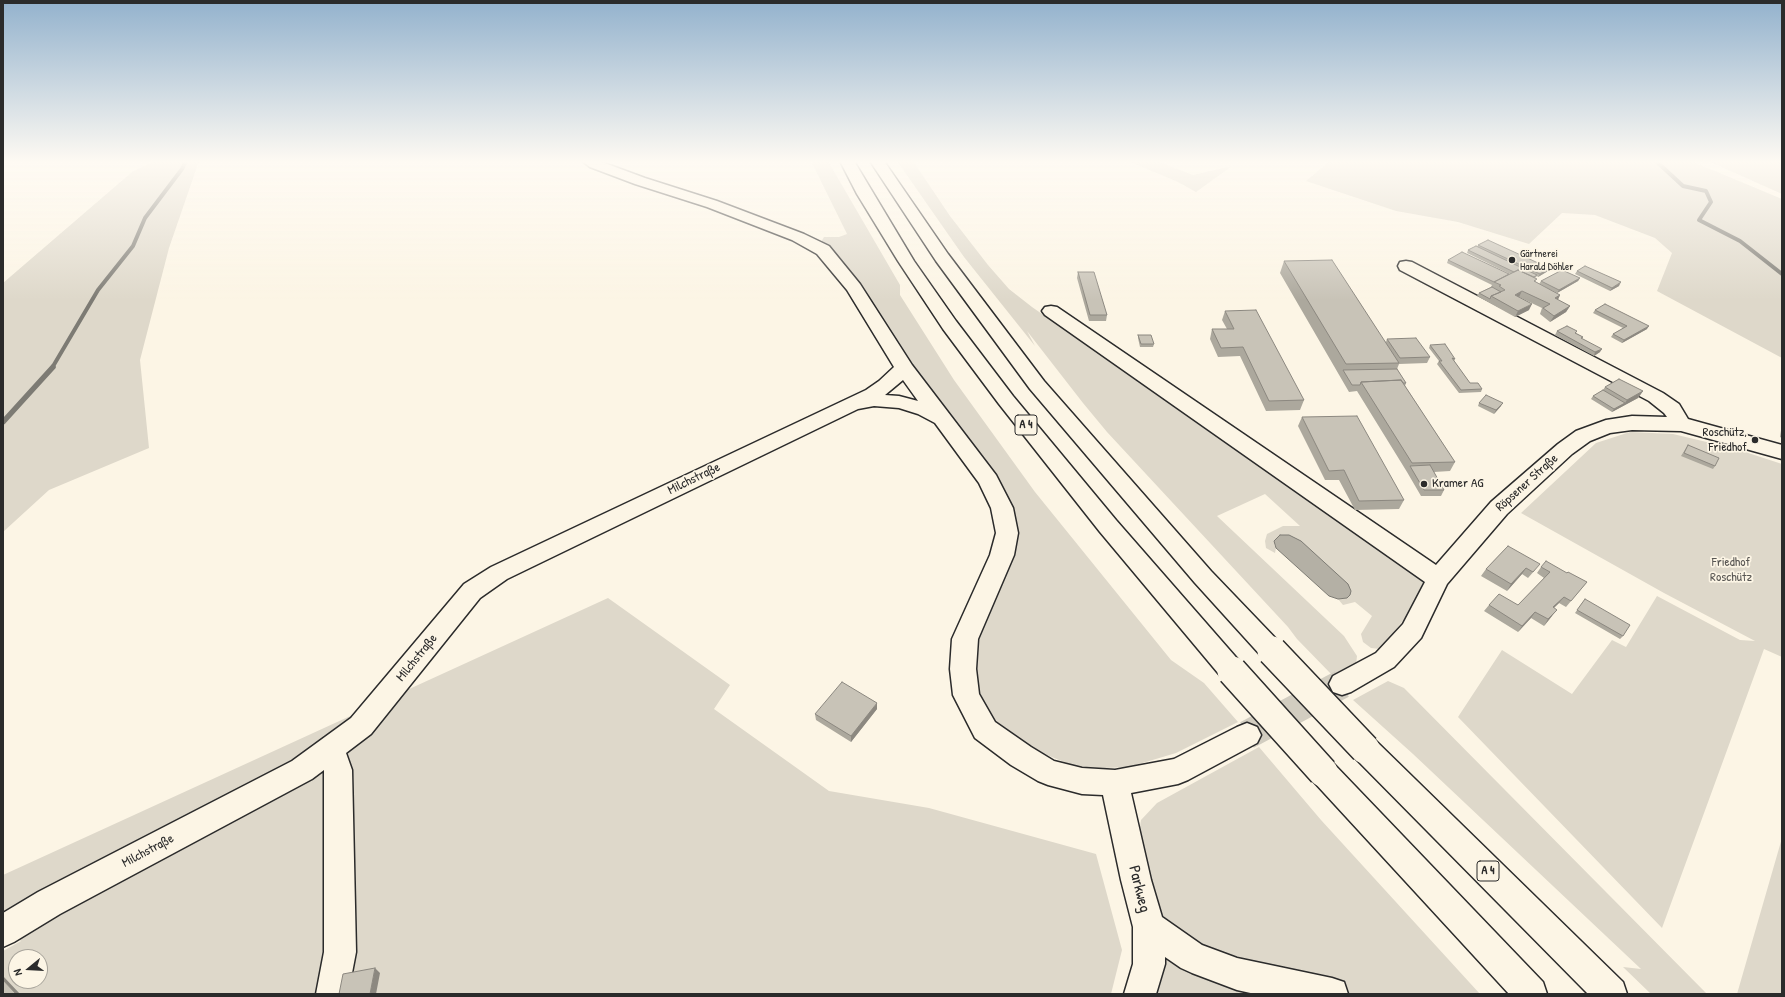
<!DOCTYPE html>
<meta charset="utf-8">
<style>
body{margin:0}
#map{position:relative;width:1785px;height:997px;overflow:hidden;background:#fcf5e5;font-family:"Patrick Hand",sans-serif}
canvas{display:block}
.frame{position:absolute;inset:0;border:4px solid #2b2b2b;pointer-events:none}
.north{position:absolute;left:8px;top:949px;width:40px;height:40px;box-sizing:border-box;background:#fcf5e5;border:1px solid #a8a49b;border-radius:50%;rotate:252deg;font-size:11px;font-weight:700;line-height:16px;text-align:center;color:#2b2b2b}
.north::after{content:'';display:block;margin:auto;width:14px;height:18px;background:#2b2b2b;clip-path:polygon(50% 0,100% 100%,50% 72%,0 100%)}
</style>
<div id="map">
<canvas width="1785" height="997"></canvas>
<div class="frame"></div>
<div class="north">N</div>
</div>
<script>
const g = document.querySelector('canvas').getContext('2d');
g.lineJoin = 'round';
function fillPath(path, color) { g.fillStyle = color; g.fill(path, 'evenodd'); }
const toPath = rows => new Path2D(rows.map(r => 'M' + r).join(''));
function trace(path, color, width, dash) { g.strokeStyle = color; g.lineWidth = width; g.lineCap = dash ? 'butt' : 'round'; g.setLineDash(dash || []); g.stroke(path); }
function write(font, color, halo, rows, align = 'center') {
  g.font = font + ' "Patrick Hand",sans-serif'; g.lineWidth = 3.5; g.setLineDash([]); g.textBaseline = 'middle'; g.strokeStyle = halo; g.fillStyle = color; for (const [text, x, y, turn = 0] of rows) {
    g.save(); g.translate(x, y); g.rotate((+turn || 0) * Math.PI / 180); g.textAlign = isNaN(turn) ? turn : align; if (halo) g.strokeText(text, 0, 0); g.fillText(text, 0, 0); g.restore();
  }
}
const green = toPath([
 [154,161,199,161,169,248,140,360,149,448,49,490,3,532,3,283,132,172],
 [811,161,828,161,900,285,900,295,954,380,1035,492,1171,660,1204,683,1238,722,1176,753,1129,767,1081,769,1030,748,990,722,973,685,972,645,1014,547,984,465,830,249,821,242,824,237,839,237,847,234],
 [897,161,913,161,950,216,988,265,1009,289,1032,307,1427,582,1410,612,1380,649,1371,648,1363,642,1361,634,1372,616,1355,602,1343,605,1338,599,1347,598,1274,544,1276,548,1275,553,1266,548,1265,541,1267,534,1283,526,1300,526,1265,494,1217,516,1344,636,1357,656,1356,665,1333,676,1297,639,1288,627,1107,432,1083,403,1027,331,1035,346,964,257],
 [1128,161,1156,161,1193,175,1232,166,1196,192,1178,182],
 [1330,161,1691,161,1782,199,1782,358,1657,291,1672,253,1655,238,1595,215,1562,213,1529,244,1458,222,1396,211,1306,181],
 [1708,161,1782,161,1782,194],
 [1630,432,1673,434,1736,449,1782,464,1782,657,1764,649,1662,928,1458,717,1502,650,1572,694,1612,640,1626,647,1657,596,1740,640,1755,641,1664,593,1521,513,1596,443],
 [608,598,730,685,714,709,829,791,929,808,1096,854,1122,950,1111,994,3,994,3,951,21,941,3,929,3,875],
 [16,957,40,957,40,981,16,981],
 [1388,681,1404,688,1707,994,1651,994,1623,967,1641,969,1413,754,1353,700],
 [1259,747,1321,820,1480,994,1352,994,1214,957,1161,922,1137,848,1141,820,1157,803],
 [1782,838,1782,994,1737,994],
 [1171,955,1287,994,1151,994,1160,961]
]);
const water = toPath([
 [1280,535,1289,535,1301,541,1348,584,1351,591,1350,595,1347,598,1338,599,1329,596,1276,548,1274,541,1280,535]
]);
const streamFar1 = toPath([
 [1656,161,1683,186,1706,191,1711,202,1699,220,1740,241,1782,274],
 [52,368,98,290,133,246,145,218,182,169,186,161]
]);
const stream = toPath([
 [3,422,53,367]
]);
const minorTunnel = toPath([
 [1247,735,1342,684]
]);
const minor = toPath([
 [582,161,599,161,645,178,717,201,804,234,829,246,860,284,912,365,996,475,1013,508,1018,533,1014,555,978,639,976,669,979,694,995,722,1031,747,1054,761,1082,768,1115,770,1174,759,1237,727,1247,723,1257,727,1261,735,1257,743,1188,780,1178,784,1131,793,1151,880,1162,917,1202,945,1237,958,1332,978,1344,982,1348,994,1255,994,1237,990,1192,973,1181,968,1165,957,1165,964,1156,994,1124,994,1133,964,1133,927,1121,880,1103,795,1082,794,1048,785,1038,781,1011,765,975,738,953,695,950,669,952,639,990,555,996,533,991,508,979,483,935,423,918,414,899,408,874,406,858,409,507,579,480,598,371,734,346,753,352,770,356,952,348,994,316,994,324,952,324,770,312,779,60,914,14,942,3,947,3,913,38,892,292,761,351,718,464,584,491,567,866,390,879,381,894,367,847,290,817,254,792,240,707,207,635,184,590,167,582,161],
 [903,380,918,401,899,396,885,395,903,380],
 [1406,261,1412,262,1663,393,1679,404,1688,419,1782,445,1782,459,1681,431,1632,430,1610,433,1590,441,1572,454,1507,514,1447,584,1421,638,1394,667,1351,692,1342,695,1333,692,1329,684,1333,676,1376,653,1403,624,1425,582,1045,315,1042,311,1045,307,1051,306,1057,307,1436,565,1491,502,1558,444,1576,431,1606,420,1632,416,1667,417,1664,413,1649,401,1400,270,1398,266,1400,262,1406,261]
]);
const highway = toPath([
 [840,161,854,161,914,261,956,321,1013,396,1116,520,1241,663,1245,671,1241,679,1232,682,1223,679,1100,532,999,404,943,329,898,261,857,194,840,161],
 [870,161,884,161,948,254,1044,381,1211,571,1281,644,1285,651,1281,658,1272,661,1263,658,1195,583,1030,389,936,261,870,161],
 [1365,737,1375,740,1623,982,1627,994,1588,994,1355,758,1351,749,1355,740,1365,737],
 [1323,759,1333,763,1543,982,1547,994,1509,994,1313,781,1309,772,1313,763,1323,759]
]);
const highwayBridge = toPath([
 [1272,651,1365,749],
 [1232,671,1323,772]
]);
const wall = toPath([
 [1478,245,1549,268,1548,271,1538,277,1537,276,1535,278,1536,282,1560,295,1558,300,1570,306,1566,312,1550,322,1540,314,1542,308,1519,297,1529,310,1515,317,1477,296,1479,293,1491,287,1492,285,1447,263,1448,260,1509,274,1510,274,1467,253,1468,250,1477,247],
 [1284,261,1386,342,1387,339,1430,357,1427,363,1399,364,1397,369,1406,383,1405,386,1455,462,1450,471,1434,472,1444,490,1441,496,1421,496,1407,472,1357,391,1349,392,1280,273],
 [1577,271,1619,286,1610,291,1575,274],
 [1078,272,1107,315,1106,321,1089,321,1077,278],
 [1580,278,1578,281,1557,293,1539,284,1541,281],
 [1595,310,1647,329,1622,343,1611,337,1613,334,1623,328,1593,313],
 [1225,311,1304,400,1300,410,1266,411,1240,356,1218,357,1210,339,1212,329,1227,329,1222,320],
 [1557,331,1577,331,1576,333,1583,337,1582,339,1600,352,1594,356,1555,335],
 [1138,335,1154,344,1153,347,1140,347,1138,338],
 [1430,345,1455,359,1454,361,1470,383,1482,389,1481,392,1459,393,1437,364,1439,361,1429,348],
 [1605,387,1643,391,1638,398,1612,412,1591,399,1593,396,1603,390],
 [1479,403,1501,406,1494,414,1478,406],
 [1302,417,1404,500,1399,509,1355,510,1339,480,1325,480,1298,426],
 [1782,424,1782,438,1780,437],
 [1688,445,1715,466,1713,469,1681,456],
 [1508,546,1535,570,1528,578,1522,574,1507,591,1481,576,1486,569],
 [1541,567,1567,573,1587,582,1566,607,1559,603,1554,608,1552,616,1544,626,1531,618,1518,632,1484,611,1489,605,1518,605,1544,578,1537,573],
 [1585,599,1623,636,1620,639,1575,613],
 [877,709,851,742,816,720,815,714]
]);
const shadedWall = toPath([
 [1549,268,1548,271,1538,277,1540,274],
 [1580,278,1578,281,1557,293,1559,290],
 [1621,282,1619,286,1610,291,1612,288],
 [1522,291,1519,297,1515,295],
 [1560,295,1557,301,1555,298],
 [1532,304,1529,310,1515,317,1518,311],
 [1570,306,1566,312,1550,322,1554,316],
 [1649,326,1647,329,1622,343,1624,340],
 [1602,349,1600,352,1594,356,1595,352],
 [1643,391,1638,398,1612,412,1614,409,1625,403,1627,400],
 [1503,403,1501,406,1494,414,1496,410],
 [1526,568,1522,574,1507,591,1511,584],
 [1564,597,1559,603,1548,613,1553,607],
 [1557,610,1552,616,1544,626,1548,619],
 [1535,612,1531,618,1518,632,1522,626],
 [877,703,877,709,851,742,851,736],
 [375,968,380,973,376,994,370,994],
 [3,976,20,994,16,994,3,980]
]);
const building = toPath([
 [1488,240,1549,268,1540,274,1478,245,1488,240],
 [1476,246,1537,275,1534,277,1518,270,1514,272,1468,250,1476,246],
 [1462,252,1509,274,1494,282,1448,260,1462,252],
 [1332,260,1399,363,1346,364,1284,261,1332,260],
 [1585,266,1621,282,1612,288,1577,271,1585,266],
 [1518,270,1537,279,1534,281,1560,295,1555,298,1570,306,1554,316,1543,308,1550,304,1522,291,1515,295,1532,304,1518,311,1491,296,1505,290,1499,286,1501,285,1494,282,1518,270],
 [1562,270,1580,278,1559,290,1541,281,1562,270],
 [1078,272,1094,272,1107,315,1090,315,1078,272],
 [1492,287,1501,292,1491,296,1490,299,1479,293,1492,287],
 [1605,304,1649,326,1624,340,1613,334,1627,326,1595,310,1605,304],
 [1256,310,1304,400,1269,401,1243,347,1221,348,1212,329,1234,329,1225,311,1256,310],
 [1567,326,1577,331,1575,333,1583,337,1581,338,1602,349,1595,352,1557,331,1567,326],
 [1138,335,1151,335,1154,344,1141,344,1138,335],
 [1416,338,1430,357,1400,358,1387,339,1416,338],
 [1445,344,1455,359,1452,358,1470,383,1478,383,1482,389,1461,390,1439,361,1442,361,1430,345,1445,344],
 [1397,369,1406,383,1403,383,1401,380,1361,382,1360,385,1352,385,1343,370,1397,369],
 [1619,379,1643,391,1627,400,1605,387,1619,379],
 [1401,380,1455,462,1412,463,1361,382,1401,380],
 [1603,390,1625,403,1614,409,1593,396,1603,390],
 [1486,395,1503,403,1496,410,1479,403,1486,395],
 [1357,416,1404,500,1359,501,1344,470,1329,471,1302,417,1357,416],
 [1688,445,1719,458,1715,466,1684,453,1688,445],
 [1430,465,1444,490,1424,490,1410,466,1430,465],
 [1508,546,1540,564,1533,572,1526,568,1511,584,1486,569,1508,546],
 [1546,561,1567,573,1568,572,1587,582,1571,601,1564,597,1553,607,1557,610,1548,619,1535,612,1522,626,1489,605,1499,594,1518,605,1550,572,1541,567,1546,561],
 [1585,599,1630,625,1623,636,1577,610,1585,599],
 [842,682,877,703,851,736,815,714,842,682],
 [375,968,370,994,339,994,343,974,375,968],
 [3,980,16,994,3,994,3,980]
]);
const markers = [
 [1512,260,4,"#2b2b2b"],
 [1755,440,4,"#2b2b2b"],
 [1424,484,4,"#2b2b2b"]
];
const farPoinames = [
 ["Gärtnerei",1520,254],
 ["Harald Döhler",1520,267]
];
const shields = [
 [1026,425,22],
 [1488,871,22]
];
const shieldNames = [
 ["A 4",1026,425],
 ["A 4",1488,871]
];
const poiNames = [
 ["Roschütz,",1747,433],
 ["Friedhof",1747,448],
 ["Kramer AG",1432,484,"left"]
];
const streetNames = [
 ["Milchstraße",694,479,-26],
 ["Röpsener Straße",1527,483,-42],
 ["Milchstraße",417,658,-51],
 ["Milchstraße",148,851,-28]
];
const parkNames = [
 ["Friedhof",1731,563],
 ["Roschütz",1731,578]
];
const nearStreetnames = [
 ["Parkweg",1139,889,76]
];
fillPath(green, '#ded8ca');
fillPath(water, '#b4b0a5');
trace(water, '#7d7b74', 1);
trace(streamFar1, '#7d7b74', 4);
trace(stream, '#7d7b74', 5.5);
trace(minorTunnel, '#d2cdc0', 29, [29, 14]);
trace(minor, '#2b2b2b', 3);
trace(highway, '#2b2b2b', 3);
fillPath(minor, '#fcf5e5');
fillPath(highway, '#fcf5e5');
trace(highwayBridge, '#2b2b2b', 32, []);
trace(highwayBridge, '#fcf5e5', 29);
fillPath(wall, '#aca89d');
fillPath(shadedWall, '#8c8880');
fillPath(building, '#c8c3b7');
trace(building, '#8c8880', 1);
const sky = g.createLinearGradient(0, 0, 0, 300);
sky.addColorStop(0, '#93b2cd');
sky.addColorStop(0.54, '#fefaf3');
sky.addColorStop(1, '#fefaf300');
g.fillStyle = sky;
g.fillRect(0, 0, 1785, 300);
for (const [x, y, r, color] of markers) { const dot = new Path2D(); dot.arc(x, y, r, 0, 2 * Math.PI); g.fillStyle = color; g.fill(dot); trace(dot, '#fcf5e5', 1.5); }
write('11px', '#2b2b2b', '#fcf5e5', farPoinames, 'left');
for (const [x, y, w] of shields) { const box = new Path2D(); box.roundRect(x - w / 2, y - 10, w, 20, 3); g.fillStyle = '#fcf5e5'; g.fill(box); trace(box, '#2b2b2b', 1); }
write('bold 12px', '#2b2b2b', null, shieldNames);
write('13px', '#2b2b2b', '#fcf5e5', poiNames, 'right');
write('13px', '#2b2b2b', '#fcf5e5', streetNames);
write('13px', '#585653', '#fcf5e5', parkNames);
write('16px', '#2b2b2b', '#fcf5e5', nearStreetnames);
</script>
